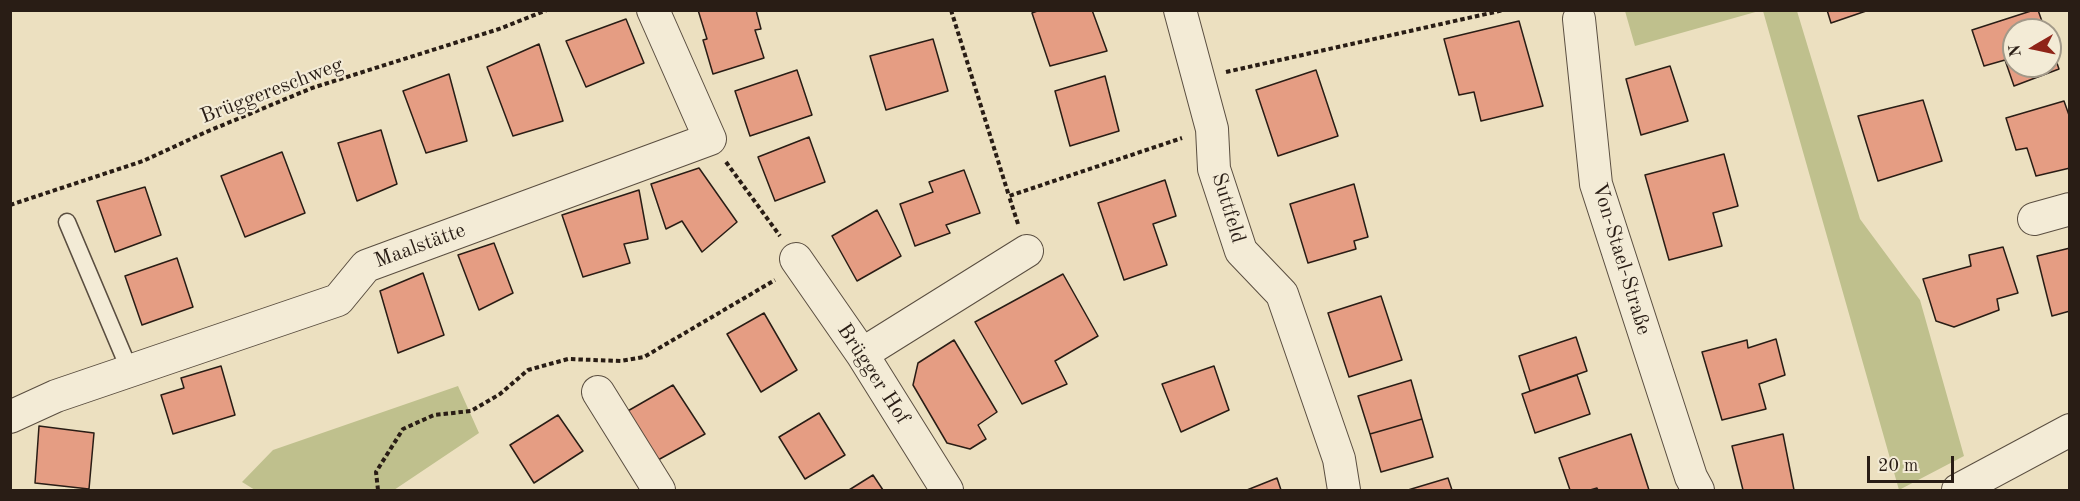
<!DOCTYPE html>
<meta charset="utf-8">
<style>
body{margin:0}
#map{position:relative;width:2080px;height:501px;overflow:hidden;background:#ece0c0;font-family:"Old Standard TT",serif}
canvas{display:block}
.frame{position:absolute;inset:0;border:12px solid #291d15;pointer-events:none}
.north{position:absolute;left:2002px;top:18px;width:60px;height:60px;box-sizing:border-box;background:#f3ebd6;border:2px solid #a29989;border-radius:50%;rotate:261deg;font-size:16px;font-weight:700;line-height:24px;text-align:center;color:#291d15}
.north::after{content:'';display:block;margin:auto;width:21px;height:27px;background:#8f2418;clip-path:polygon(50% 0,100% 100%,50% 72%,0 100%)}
.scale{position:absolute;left:1867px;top:456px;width:87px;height:27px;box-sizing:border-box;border:3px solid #291d15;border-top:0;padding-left:8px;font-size:18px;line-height:21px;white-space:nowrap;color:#291d15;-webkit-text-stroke:4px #f3ebd6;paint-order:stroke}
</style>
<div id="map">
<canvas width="2080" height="501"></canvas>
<div class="frame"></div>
<div class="north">N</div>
<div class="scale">20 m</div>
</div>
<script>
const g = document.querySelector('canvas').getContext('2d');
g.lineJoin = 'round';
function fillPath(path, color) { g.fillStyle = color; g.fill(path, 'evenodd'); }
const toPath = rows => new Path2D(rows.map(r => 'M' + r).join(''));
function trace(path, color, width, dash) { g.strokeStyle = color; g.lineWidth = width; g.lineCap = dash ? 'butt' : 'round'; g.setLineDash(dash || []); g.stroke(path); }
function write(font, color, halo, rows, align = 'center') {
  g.font = font + ' "Old Standard TT",serif'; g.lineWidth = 4.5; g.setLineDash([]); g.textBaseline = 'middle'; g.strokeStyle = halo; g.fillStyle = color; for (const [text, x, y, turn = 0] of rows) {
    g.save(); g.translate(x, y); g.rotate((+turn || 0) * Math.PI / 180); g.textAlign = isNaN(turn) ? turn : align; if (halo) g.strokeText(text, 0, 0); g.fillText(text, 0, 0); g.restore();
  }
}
const green = toPath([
 [1625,11,1625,10,1759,11,1635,46],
 [1763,11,1797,11,1860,219,1920,300,1964,456,1899,490],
 [458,386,479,433,394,490,255,490,242,482,273,450]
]);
const building = toPath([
 [698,10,756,10,761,29,755,30,764,58,713,74,703,40,707,39,698,10],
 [1040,10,1092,10,1107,51,1050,66,1032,13,1040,10],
 [1827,10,1869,10,1831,23,1827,10],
 [2034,10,2038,10,2045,30,2014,30,2014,66,2050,66,2050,43,2059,69,2014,86,2005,60,1984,66,1972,30,2034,10],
 [626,19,644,63,586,87,566,41,626,19],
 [1519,21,1543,106,1481,121,1474,92,1459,95,1444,39,1519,21],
 [933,39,948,91,886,110,870,56,933,39],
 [539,44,563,121,513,136,487,67,539,44],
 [1670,66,1688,121,1641,135,1626,79,1670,66],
 [797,70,812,115,750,136,735,91,797,70],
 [1316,70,1338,136,1278,156,1256,90,1316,70],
 [449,74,467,141,426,153,403,91,449,74],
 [1105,76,1119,131,1070,146,1055,91,1105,76],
 [1923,100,1942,161,1878,181,1858,116,1923,100],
 [2064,101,2070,118,2070,168,2036,176,2027,148,2016,150,2006,118,2064,101],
 [381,130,397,184,357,201,338,143,381,130],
 [809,137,825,182,775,201,758,157,809,137],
 [282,152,305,213,245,237,221,176,282,152],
 [1724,154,1738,206,1713,213,1722,246,1669,260,1645,175,1724,154],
 [699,168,737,222,702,252,682,221,666,229,651,184,699,168],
 [964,170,980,213,946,225,950,233,915,246,900,204,933,192,929,182,964,170],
 [1165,180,1176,216,1153,224,1167,265,1124,280,1098,203,1165,180],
 [1354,184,1368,237,1354,241,1356,249,1308,263,1290,204,1354,184],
 [145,187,161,235,115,252,97,201,145,187],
 [639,190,648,239,624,244,630,263,583,277,562,215,639,190],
 [877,210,901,256,857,281,832,236,877,210],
 [494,243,513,293,479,310,458,255,494,243],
 [2003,247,2018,293,1997,299,1999,310,1954,327,1936,321,1923,279,1971,266,1969,255,2003,247],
 [2070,248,2070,311,2052,316,2037,256,2070,248],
 [177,258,193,307,142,325,125,276,177,258],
 [423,273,444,335,398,353,380,291,423,273],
 [1063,274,1098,336,1055,361,1067,384,1022,404,975,322,1063,274],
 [1381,296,1402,360,1349,377,1328,313,1381,296],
 [764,313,797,370,761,392,727,334,764,313],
 [1576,337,1587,371,1530,391,1519,356,1576,337],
 [1776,339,1785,375,1759,384,1766,409,1722,420,1702,352,1747,340,1748,348,1776,339],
 [954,340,997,412,978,425,986,439,970,449,947,443,913,385,918,363,954,340],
 [221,366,235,415,173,434,161,395,184,388,181,378,221,366],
 [1214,366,1229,410,1181,432,1162,384,1214,366],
 [1577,375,1590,414,1535,433,1522,394,1577,375],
 [1411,380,1422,419,1370,434,1358,396,1411,380],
 [673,385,705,434,658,460,626,412,673,385],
 [819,413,845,455,805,479,779,437,819,413],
 [558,415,583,451,534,483,510,445,558,415],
 [1422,419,1433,457,1381,472,1370,434,1422,419],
 [39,426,94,433,89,489,35,483,39,426],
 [1631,434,1649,490,1598,490,1597,488,1590,490,1570,490,1559,458,1631,434],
 [1783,434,1794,490,1743,490,1732,446,1783,434],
 [873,475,883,490,849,490,873,475],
 [1277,478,1281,490,1247,490,1277,478],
 [1448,478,1452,490,1408,490,1448,478]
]);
const path = toPath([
 [951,10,1009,196],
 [1226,72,1504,10],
 [726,162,780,236],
 [10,205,143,161,206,132,312,88,499,29,547,10],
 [1018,224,1009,196,1182,138],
 [378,490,376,472,403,429,434,415,471,411,500,394,528,370,568,359,621,361,644,357,775,280]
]);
const service = toPath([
 [67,222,130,371]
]);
const minor = toPath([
 [1180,10,1212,129,1214,169,1241,251,1282,294,1339,459,1344,490],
 [1579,19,1596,184,1691,477,1698,490],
 [2034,219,2070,209],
 [796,259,862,354,947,490],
 [862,354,1027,251],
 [598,392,659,490],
 [10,417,56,396,338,300,366,266,710,139,653,10],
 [1958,490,2070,430]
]);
const streetNames = [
 ["Brüggereschweg",272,91,-21],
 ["Suttfeld",1228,208,73],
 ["Maalstätte",420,246,-20],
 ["Von-Stael-Straße",1621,259,73],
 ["Brügger Hof",873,374,57]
];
fillPath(green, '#bfc08d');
fillPath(building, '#e59d83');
trace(building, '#291d15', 1.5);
trace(service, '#5a4e40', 19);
trace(minor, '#5a4e40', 34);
trace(path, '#291d15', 4, [4.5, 3]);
trace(service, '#f3ebd6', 16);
trace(minor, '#f3ebd6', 32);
write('21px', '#291d15', '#f3ebd6', streetNames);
</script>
